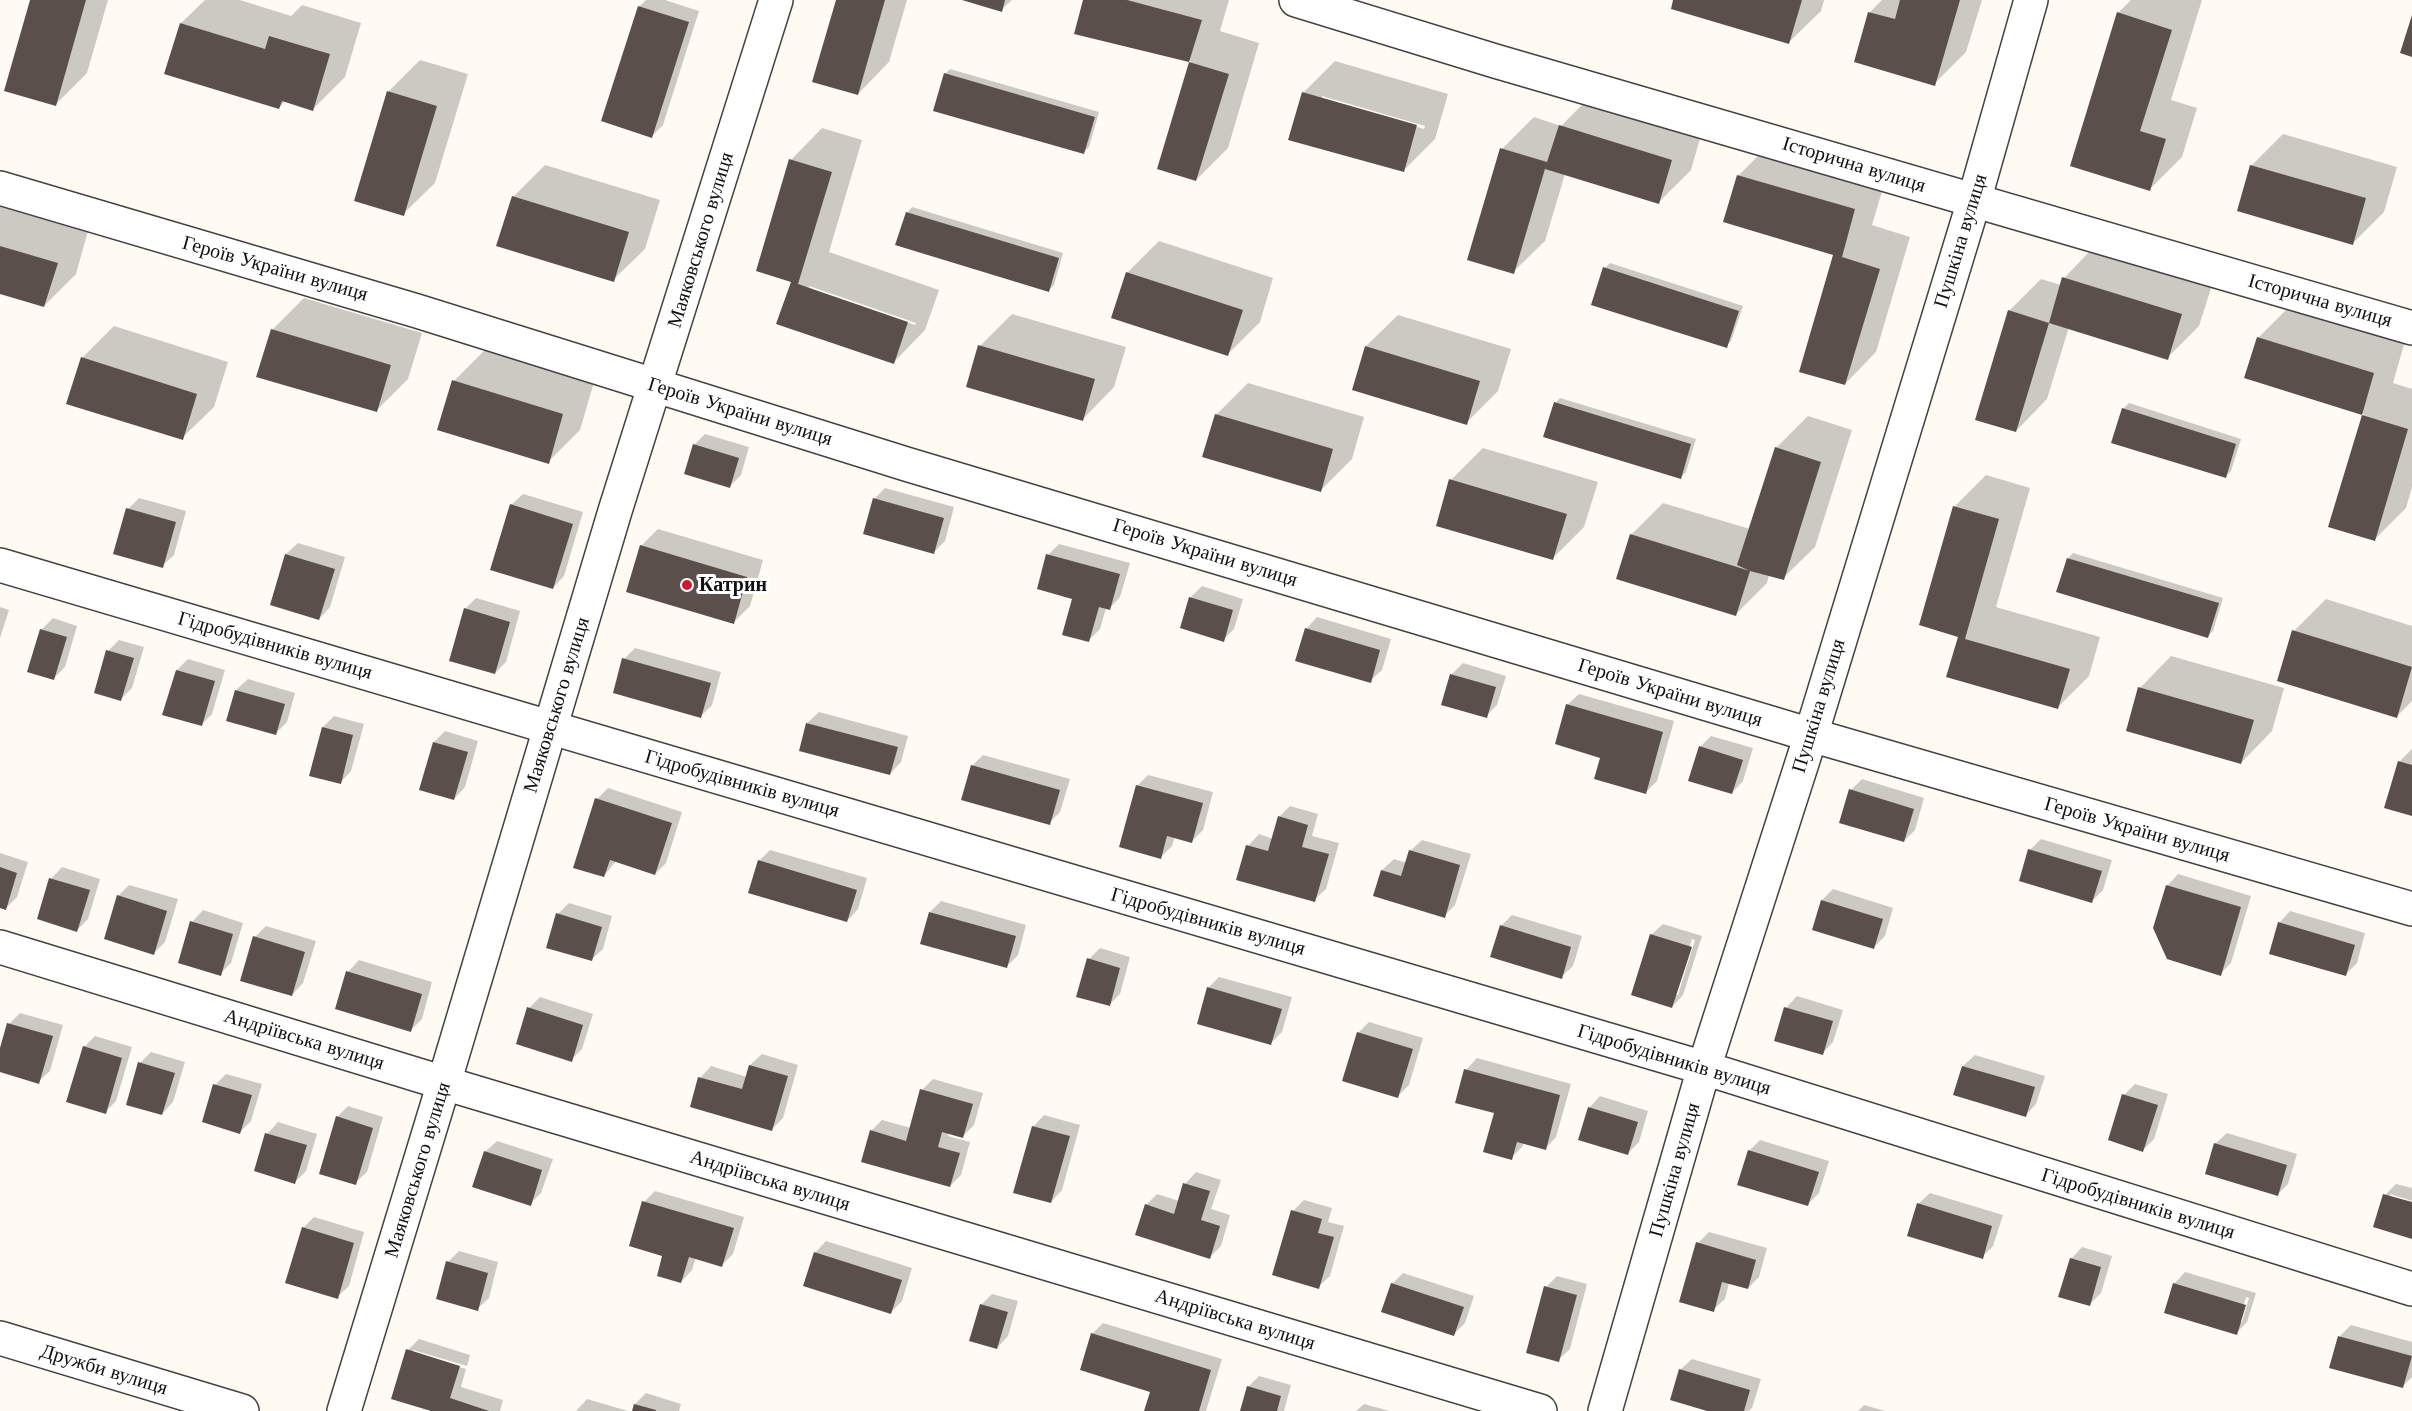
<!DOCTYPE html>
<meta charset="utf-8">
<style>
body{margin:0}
canvas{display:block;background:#fffbf2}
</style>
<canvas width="2412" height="1411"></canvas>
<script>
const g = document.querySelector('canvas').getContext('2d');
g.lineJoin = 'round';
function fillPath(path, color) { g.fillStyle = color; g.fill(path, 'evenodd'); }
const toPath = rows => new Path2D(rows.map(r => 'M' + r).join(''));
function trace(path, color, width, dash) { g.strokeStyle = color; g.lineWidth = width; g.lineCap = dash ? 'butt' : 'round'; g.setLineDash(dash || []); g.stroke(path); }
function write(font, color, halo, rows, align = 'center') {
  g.font = font + ' "Libre Baskerville",serif'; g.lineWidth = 6; g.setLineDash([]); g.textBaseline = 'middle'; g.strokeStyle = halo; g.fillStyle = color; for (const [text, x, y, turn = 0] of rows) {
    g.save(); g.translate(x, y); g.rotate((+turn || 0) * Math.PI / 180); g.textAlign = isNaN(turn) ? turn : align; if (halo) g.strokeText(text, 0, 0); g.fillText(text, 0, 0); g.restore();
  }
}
const shadow = toPath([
 [31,0,108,0,87,73,55,105],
 [205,0,240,0,291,16,302,5,361,23,345,77,313,109,286,100,279,108,181,23],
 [646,0,665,0,699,11,663,125,652,136,639,7],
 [838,0,907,0,889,62,858,94],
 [965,0,1012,0,1001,10],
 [1084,0,1229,0,1220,31,1259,43,1228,148,1196,180,1158,168,1191,61,1076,33],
 [1675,0,1824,0,1821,11,1789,42],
 [1882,0,1982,0,1966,52,1934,84,1855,61,1870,12],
 [2131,0,2202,0,2171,100,2197,108,2182,157,2150,189,2118,13],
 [420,60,468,74,435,183,403,214,388,92],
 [1335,61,1448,94,1435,139,1403,171,1303,93],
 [1322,96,1425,126,1424,129,1322,99],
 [950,69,1099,112,1089,147,1084,152,945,74],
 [1592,95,1703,128,1691,170,1659,202,1565,174,1545,241,1513,272,1502,149,1534,117,1561,126],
 [822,128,862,140,829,252,939,290,925,330,894,362,793,281,791,160],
 [809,286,916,323,915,325,809,289],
 [2283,134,2397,167,2384,212,2353,243,2239,210,2252,165],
 [1770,144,1886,178,1872,225,1910,237,1876,352,1845,384,1835,254,1738,176],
 [545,165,660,200,645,249,613,280,513,197],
 [0,205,88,231,76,274,44,306,0,293],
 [912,207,1063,253,1054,285,1049,290,907,213],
 [1159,241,1273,278,1260,322,1228,354,1127,273],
 [2095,246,2213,282,2199,326,2167,358,2069,327,2047,399,2016,431,2009,311,2041,279,2061,285,2064,278],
 [1610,263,1743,306,1731,341,1726,346,1605,268],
 [304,298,422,333,408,379,376,411,272,330],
 [2290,306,2405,341,2393,383,2412,389,2412,487,2406,508,2374,540,2330,526,2364,414,2246,377,2258,338],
 [1012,314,1126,347,1114,387,1083,419,980,346],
 [1398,315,1511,349,1498,391,1466,423,1366,346],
 [114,326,228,362,214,407,182,438,82,358],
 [486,349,594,382,580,430,548,462,454,381],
 [1248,383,1364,417,1352,459,1320,491,1216,415],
 [1560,398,1696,439,1686,472,1681,477,1555,403],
 [2129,403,2241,439,2231,471,2225,477,2113,442,2124,408],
 [1808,416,1852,430,1815,547,1783,578,1769,575,1767,583,1735,615,1631,535,1663,503,1750,529,1776,448],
 [705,434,749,447,741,475,730,486,694,445],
 [1483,448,1598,482,1584,527,1552,559,1451,480],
 [1986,475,2030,488,1996,607,2100,637,2089,676,2057,708,1959,636,1954,507],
 [885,488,954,507,945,541,934,552,874,499],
 [523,494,583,512,564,576,553,588,511,505],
 [139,498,186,511,174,555,162,566,128,509],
 [658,529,763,560,750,606,733,623,641,546],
 [298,543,345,557,330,607,319,619,272,604,286,554],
 [1059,544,1130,563,1120,597,1109,609,1106,608,1100,629,1088,641,1074,598,1048,555],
 [2073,553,2223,598,2213,631,2208,636,2068,558],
 [1202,586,1243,599,1234,629,1223,640,1182,627,1191,597],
 [476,598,520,611,506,662,495,673,465,609],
 [2326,599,2412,626,2412,701,2397,716,2294,631],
 [0,607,9,610,0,638],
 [1317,617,1391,639,1382,670,1370,681,1306,629],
 [53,618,77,626,65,667,54,678,29,671,42,629],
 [119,640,144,647,132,688,121,699,108,651],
 [635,648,721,672,712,705,701,716,624,659],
 [2171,656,2284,688,2272,731,2241,763,2140,688],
 [188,659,225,670,212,714,201,725,177,670],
 [1463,663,1506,676,1497,705,1486,716,1451,675],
 [248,679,295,693,287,722,276,733,236,690],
 [1579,694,1674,721,1657,781,1646,792,1602,757,1567,705],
 [819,712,908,736,901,762,890,774,807,723],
 [334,716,364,724,351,771,340,783,323,727],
 [445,731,478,741,465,787,454,799,434,742],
 [1711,736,1753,748,1743,781,1732,793,1700,747],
 [2412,749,2412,814,2399,762],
 [983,755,1070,779,1060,812,1049,823,972,766],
 [1148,775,1213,792,1203,830,1192,841,1175,836,1172,846,1161,857,1137,786],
 [1862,779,1924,798,1915,830,1904,841,1851,790],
 [608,788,682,812,666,863,655,874,616,861,604,876,597,799],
 [1290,806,1318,814,1312,836,1339,843,1326,889,1314,900,1248,846,1259,834,1273,839,1279,817],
 [2041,839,2112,860,2103,890,2092,901,2030,850],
 [1422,840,1471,854,1455,905,1444,916,1382,870,1394,859,1407,863,1410,851],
 [770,850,867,878,858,909,847,921,759,861],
 [0,853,28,862,17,897,6,908,0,906],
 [62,867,100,879,88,919,77,930,51,879],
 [2178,874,2251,896,2231,963,2220,974,2167,886],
 [129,885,178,899,165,942,154,953,118,896],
 [1833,889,1893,908,1885,936,1874,947,1822,900],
 [941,901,1026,925,1018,955,1007,966,930,912],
 [569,903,612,916,603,949,591,960,558,914],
 [203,910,243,923,231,963,220,974,192,922],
 [2290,911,2365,933,2357,963,2346,974,2279,923],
 [1512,915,1582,936,1573,966,1561,977,1501,926],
 [1663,924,1702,936,1683,995,1672,1007,1651,935],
 [1692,939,1695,940,1678,995,1675,995],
 [266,926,316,941,303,983,292,995,255,937],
 [1100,948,1130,957,1120,994,1109,1005,1089,959],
 [359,960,432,982,422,1019,411,1030,348,972],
 [1219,977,1292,997,1282,1032,1271,1043,1208,988],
 [1797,996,1843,1010,1833,1042,1822,1054,1786,1008],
 [540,997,593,1014,582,1049,571,1060,529,1008],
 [20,1013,63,1025,50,1071,38,1082,0,1070,0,1053,9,1024],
 [1369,1022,1423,1038,1409,1085,1398,1096,1358,1033],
 [95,1036,132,1047,116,1101,105,1112,84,1047],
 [151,1052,185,1062,173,1102,162,1114,140,1063],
 [762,1054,798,1065,783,1118,772,1129,700,1078,711,1066,747,1077,750,1065],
 [1975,1055,2045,1076,2036,1104,2025,1116,1955,1094,1963,1066],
 [1477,1058,1571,1084,1556,1137,1545,1149,1524,1143,1522,1147,1511,1158,1496,1112,1466,1070],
 [226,1074,262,1084,251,1121,240,1132,215,1085],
 [933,1079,983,1093,974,1125,963,1136,949,1132,948,1136,970,1142,961,1175,950,1186,871,1131,882,1120,911,1128,922,1090],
 [2135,1084,2168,1094,2154,1139,2143,1150,2124,1095],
 [1600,1096,1648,1111,1639,1142,1628,1153,1589,1108],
 [348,1106,383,1117,367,1172,355,1183,337,1117],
 [1044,1115,1080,1125,1062,1190,1051,1202,1033,1127],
 [278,1122,317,1134,306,1171,295,1182,267,1134],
 [2227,1133,2297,1154,2288,1184,2277,1195,2215,1144],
 [1760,1140,1829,1161,1819,1193,1808,1204,1749,1151],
 [497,1141,553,1159,541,1193,530,1204,485,1152],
 [1196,1172,1221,1180,1211,1209,1230,1215,1221,1246,1210,1257,1146,1205,1157,1194,1179,1201,1185,1184],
 [2396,1184,2412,1188,2412,1201,2390,1194,2390,1197,2412,1204,2412,1237,2385,1195],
 [655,1191,744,1217,733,1254,722,1265,696,1257,692,1270,681,1282,664,1255,644,1202],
 [1930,1193,2003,1215,1993,1246,1982,1257,1918,1204],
 [1304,1200,1332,1208,1328,1222,1344,1226,1330,1276,1318,1287,1293,1211],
 [314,1217,364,1232,349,1286,337,1297,303,1228],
 [1709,1232,1767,1248,1759,1277,1748,1288,1729,1283,1725,1299,1713,1310,1698,1243],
 [826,1241,912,1268,902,1301,891,1312,815,1253],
 [2082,1247,2112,1256,2101,1293,2090,1304,2071,1259],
 [459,1251,498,1262,489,1298,477,1309,448,1262],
 [2185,1272,2256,1293,2247,1322,2236,1333,2174,1284],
 [2246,1297,2249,1298,2242,1322,2239,1322],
 [1403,1273,1474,1296,1465,1323,1454,1334,1392,1284],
 [1557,1276,1587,1284,1570,1349,1558,1360,1546,1287],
 [992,1294,1018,1301,1008,1336,997,1348,981,1305],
 [1103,1323,1222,1359,1206,1411,1146,1411,1152,1391,1092,1334],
 [2351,1325,2412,1342,2412,1377,2402,1387,2340,1336],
 [419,1339,470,1355,467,1366,413,1350,413,1353,466,1369,461,1387,503,1400,500,1411,436,1411,408,1350],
 [1692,1359,1761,1379,1752,1408,1749,1411,1712,1411,1680,1370],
 [1259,1376,1291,1385,1284,1411,1241,1411,1248,1387],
 [646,1393,681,1404,679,1411,633,1411,635,1404],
 [587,1399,628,1411,576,1411],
 [1364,1404,1390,1411,1356,1411],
 [1864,1405,1885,1411,1858,1411]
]);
const building = toPath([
 [30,0,86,0,56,106,4,91],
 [836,0,885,0,858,95,812,82],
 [962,0,1005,0,1002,12],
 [1083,0,1127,0,1202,20,1189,62,1074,34],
 [1673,0,1802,0,1789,44,1671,9],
 [1900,0,1960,0,1935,86,1854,62,1868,12,1895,19],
 [638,6,689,22,652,138,601,121],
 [2117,12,2172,30,2140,131,2166,139,2150,191,2070,166],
 [2412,15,2412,57,2400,53],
 [180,23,265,49,269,36,330,54,313,111,282,101,279,109,164,74],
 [1189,62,1229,74,1196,181,1157,169],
 [944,73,1095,117,1084,154,933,111],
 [387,91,437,106,404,216,354,201],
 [1302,92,1417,125,1404,172,1288,140],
 [1559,125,1672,160,1659,204,1545,169,1547,162,1514,274,1467,260,1500,148,1547,162],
 [789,159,832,172,798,284,908,322,894,364,776,324,791,282,756,271],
 [2250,165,2366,198,2353,245,2237,211],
 [1737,175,1855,209,1842,257,1880,269,1845,385,1799,372,1833,255,1723,222],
 [512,196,629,232,614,282,496,246],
 [906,212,1059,258,1049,292,895,245],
 [0,246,58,263,44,307,0,294],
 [1603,267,1739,311,1727,348,1591,305],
 [1126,272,1243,310,1228,356,1111,318],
 [2062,277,2182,314,2168,360,2049,323],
 [2008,310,2049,323,2016,432,1975,420],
 [271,329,391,365,377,412,256,377],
 [2257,337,2374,373,2362,415,2244,378],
 [978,345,1095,379,1083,421,966,387],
 [1365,346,1480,381,1467,425,1352,390],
 [81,357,197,394,183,440,66,404],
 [452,380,563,414,549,464,437,430],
 [1554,402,1691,444,1681,479,1543,437],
 [2122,408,2236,444,2226,478,2111,443],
 [1215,414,1333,449,1321,492,1202,457],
 [2362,415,2408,429,2375,541,2328,527],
 [693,444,739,458,730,488,684,474],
 [1775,447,1821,462,1784,580,1750,571,1737,565],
 [1449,479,1567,514,1553,560,1436,526],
 [873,498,944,518,934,554,863,534],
 [510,504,573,524,553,589,490,570],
 [1953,506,1999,519,1965,639,2070,669,2058,709,1946,677,1958,637,1919,625],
 [126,508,176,522,163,568,113,554],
 [1630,534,1750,571,1736,616,1616,579],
 [640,545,747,577,734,624,626,592],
 [285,554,335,569,319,620,270,605],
 [1046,554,1120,574,1110,610,1099,607,1089,642,1062,635,1072,599,1037,589],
 [2067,558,2219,603,2208,638,2056,592],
 [1189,597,1233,610,1224,642,1180,628],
 [464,608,510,622,495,674,449,661],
 [1305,628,1380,650,1371,683,1295,661],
 [40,629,67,637,54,680,27,672],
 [2292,630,2412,667,2397,718,2277,681],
 [106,650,134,658,121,701,94,693],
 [622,658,711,683,701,718,613,693],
 [176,670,215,681,202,726,162,715],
 [1450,674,1496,687,1487,718,1441,705],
 [2138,687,2254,720,2241,764,2126,731],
 [235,690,285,704,276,735,226,721],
 [1566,704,1663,732,1646,794,1594,779,1600,758,1555,744],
 [806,723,898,747,890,775,799,751],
 [322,727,353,735,341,784,309,776],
 [433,742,468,752,454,800,419,790],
 [1699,746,1743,760,1732,794,1688,781],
 [2398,761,2412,765,2412,816,2384,808],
 [971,765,1060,790,1050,825,961,800],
 [1136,785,1203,803,1192,843,1167,836,1161,859,1119,847],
 [1849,789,1914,809,1904,842,1839,823],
 [595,798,672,823,655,875,610,860,604,877,573,868],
 [1278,816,1308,825,1302,847,1329,854,1315,902,1236,880,1246,845,1268,851],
 [2028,849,2102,871,2092,903,2019,881],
 [1409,850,1460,865,1445,918,1373,896,1381,870,1401,876],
 [758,860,857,890,847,922,748,893],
 [0,867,17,873,6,910,0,908],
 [49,878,90,890,77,932,37,919],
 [2166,885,2241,907,2221,976,2167,959,2153,928],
 [117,895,167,911,154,955,104,939],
 [1821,900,1883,919,1874,949,1812,930],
 [929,912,1016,936,1007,968,920,944],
 [556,913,602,927,592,961,546,948],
 [190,921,233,934,221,976,178,963],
 [2278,922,2355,945,2346,976,2269,954],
 [1500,925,1571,947,1562,979,1490,957],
 [1650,934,1692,947,1672,1008,1631,995],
 [253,936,305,952,292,996,240,981],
 [1087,958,1120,968,1110,1006,1076,997],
 [346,971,422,994,411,1032,335,1009],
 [1207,987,1282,1009,1271,1045,1197,1024],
 [527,1007,583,1025,572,1062,516,1044],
 [1784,1007,1833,1021,1823,1055,1774,1041],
 [7,1023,53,1036,39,1084,0,1072,0,1048],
 [1357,1032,1413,1049,1398,1098,1342,1081],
 [83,1046,122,1058,106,1114,66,1102],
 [138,1062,175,1073,162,1115,126,1105],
 [749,1065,788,1076,772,1131,690,1107,698,1077,742,1089],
 [1962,1066,2035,1087,2026,1117,1953,1095],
 [1464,1069,1560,1095,1546,1150,1517,1142,1512,1160,1483,1152,1494,1113,1455,1103],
 [213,1084,252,1095,240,1134,202,1122],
 [920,1089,973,1104,963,1138,942,1132,938,1147,960,1153,950,1187,861,1162,870,1130,906,1141],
 [2122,1094,2158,1105,2143,1152,2108,1140],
 [1588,1107,1638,1122,1628,1155,1578,1140],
 [336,1116,373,1128,356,1185,319,1174],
 [1032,1126,1070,1136,1051,1203,1013,1193],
 [265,1133,307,1145,295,1184,254,1171],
 [2214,1143,2287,1165,2278,1196,2205,1174],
 [1748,1150,1819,1172,1808,1206,1737,1185],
 [484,1151,542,1170,531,1206,472,1187],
 [1183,1183,1210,1191,1201,1220,1220,1226,1210,1259,1135,1235,1145,1204,1174,1214],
 [2383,1194,2412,1202,2412,1239,2373,1227],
 [642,1201,734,1228,722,1267,689,1257,681,1283,657,1276,662,1256,629,1246],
 [1917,1203,1992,1226,1983,1259,1907,1236],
 [1291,1210,1322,1219,1318,1233,1334,1237,1319,1289,1272,1275],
 [302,1227,354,1243,338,1299,285,1283],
 [1696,1242,1756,1260,1748,1289,1722,1282,1714,1312,1679,1302],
 [814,1252,902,1280,891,1314,803,1286],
 [2070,1258,2101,1267,2090,1306,2058,1297],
 [446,1261,488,1273,478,1311,436,1299],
 [1391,1283,1464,1307,1454,1336,1381,1312],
 [2173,1283,2246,1305,2237,1335,2164,1313],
 [1544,1286,1577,1295,1559,1362,1526,1353],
 [980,1304,1008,1312,997,1349,969,1341],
 [1091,1333,1211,1370,1199,1411,1144,1411,1150,1392,1080,1370],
 [2338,1336,2412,1356,2403,1388,2329,1368],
 [406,1349,460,1366,450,1398,489,1411,431,1411,391,1399],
 [1679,1369,1750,1390,1744,1411,1707,1411,1670,1400],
 [1247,1386,1281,1396,1277,1411,1240,1411],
 [634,1404,656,1410,656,1411,632,1411]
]);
const minor = toPath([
 [1296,0,1495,61,2412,328],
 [0,188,417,311,906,464,1811,735,2412,909],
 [0,565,1704,1068,2412,1289],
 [0,947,444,1083,1540,1411],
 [0,1338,242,1411],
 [344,1411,444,1083,615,511,776,0],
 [1605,1411,1704,1068,1811,735,1974,201,2031,0]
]);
const markers = [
 [687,585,6,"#ce1935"]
];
const streetNames = [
 ["Історична вулиця",1854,165,17],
 ["Маяковського вулиця",701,240,-73],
 ["Пушкіна вулиця",1961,241,-73],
 ["Героїв України вулиця",275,269,16],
 ["Історична вулиця",2320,301,16],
 ["Героїв України вулиця",740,412,17],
 ["Героїв України вулиця",1205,553,17],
 ["Гідробудівників вулиця",275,646,16],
 ["Героїв України вулиця",1670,693,17],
 ["Маяковського вулиця",557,705,-73],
 ["Пушкіна вулиця",1819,706,-73],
 ["Гідробудівників вулиця",742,784,16],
 ["Героїв України вулиця",2137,830,16],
 ["Гідробудівників вулиця",1208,922,16],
 ["Андріївська вулиця",304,1040,17],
 ["Гідробудівників вулиця",1674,1060,17],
 ["Маяковського вулиця",418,1170,-73],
 ["Пушкіна вулиця",1675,1170,-74],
 ["Андріївська вулиця",770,1181,17],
 ["Гідробудівників вулиця",2138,1204,17],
 ["Андріївська вулиця",1235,1320,17],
 ["Дружби вулиця",104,1370,17]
];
const poiNames = [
 ["Катрин",699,585]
];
fillPath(shadow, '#0003');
fillPath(building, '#5a4f4b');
trace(minor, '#434343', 36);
trace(minor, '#fff', 33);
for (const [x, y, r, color] of markers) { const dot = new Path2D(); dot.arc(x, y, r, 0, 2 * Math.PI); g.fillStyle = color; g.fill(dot); trace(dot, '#fff', 2); }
write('20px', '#101010', '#fff', streetNames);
write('bold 20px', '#101010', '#fff', poiNames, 'left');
</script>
